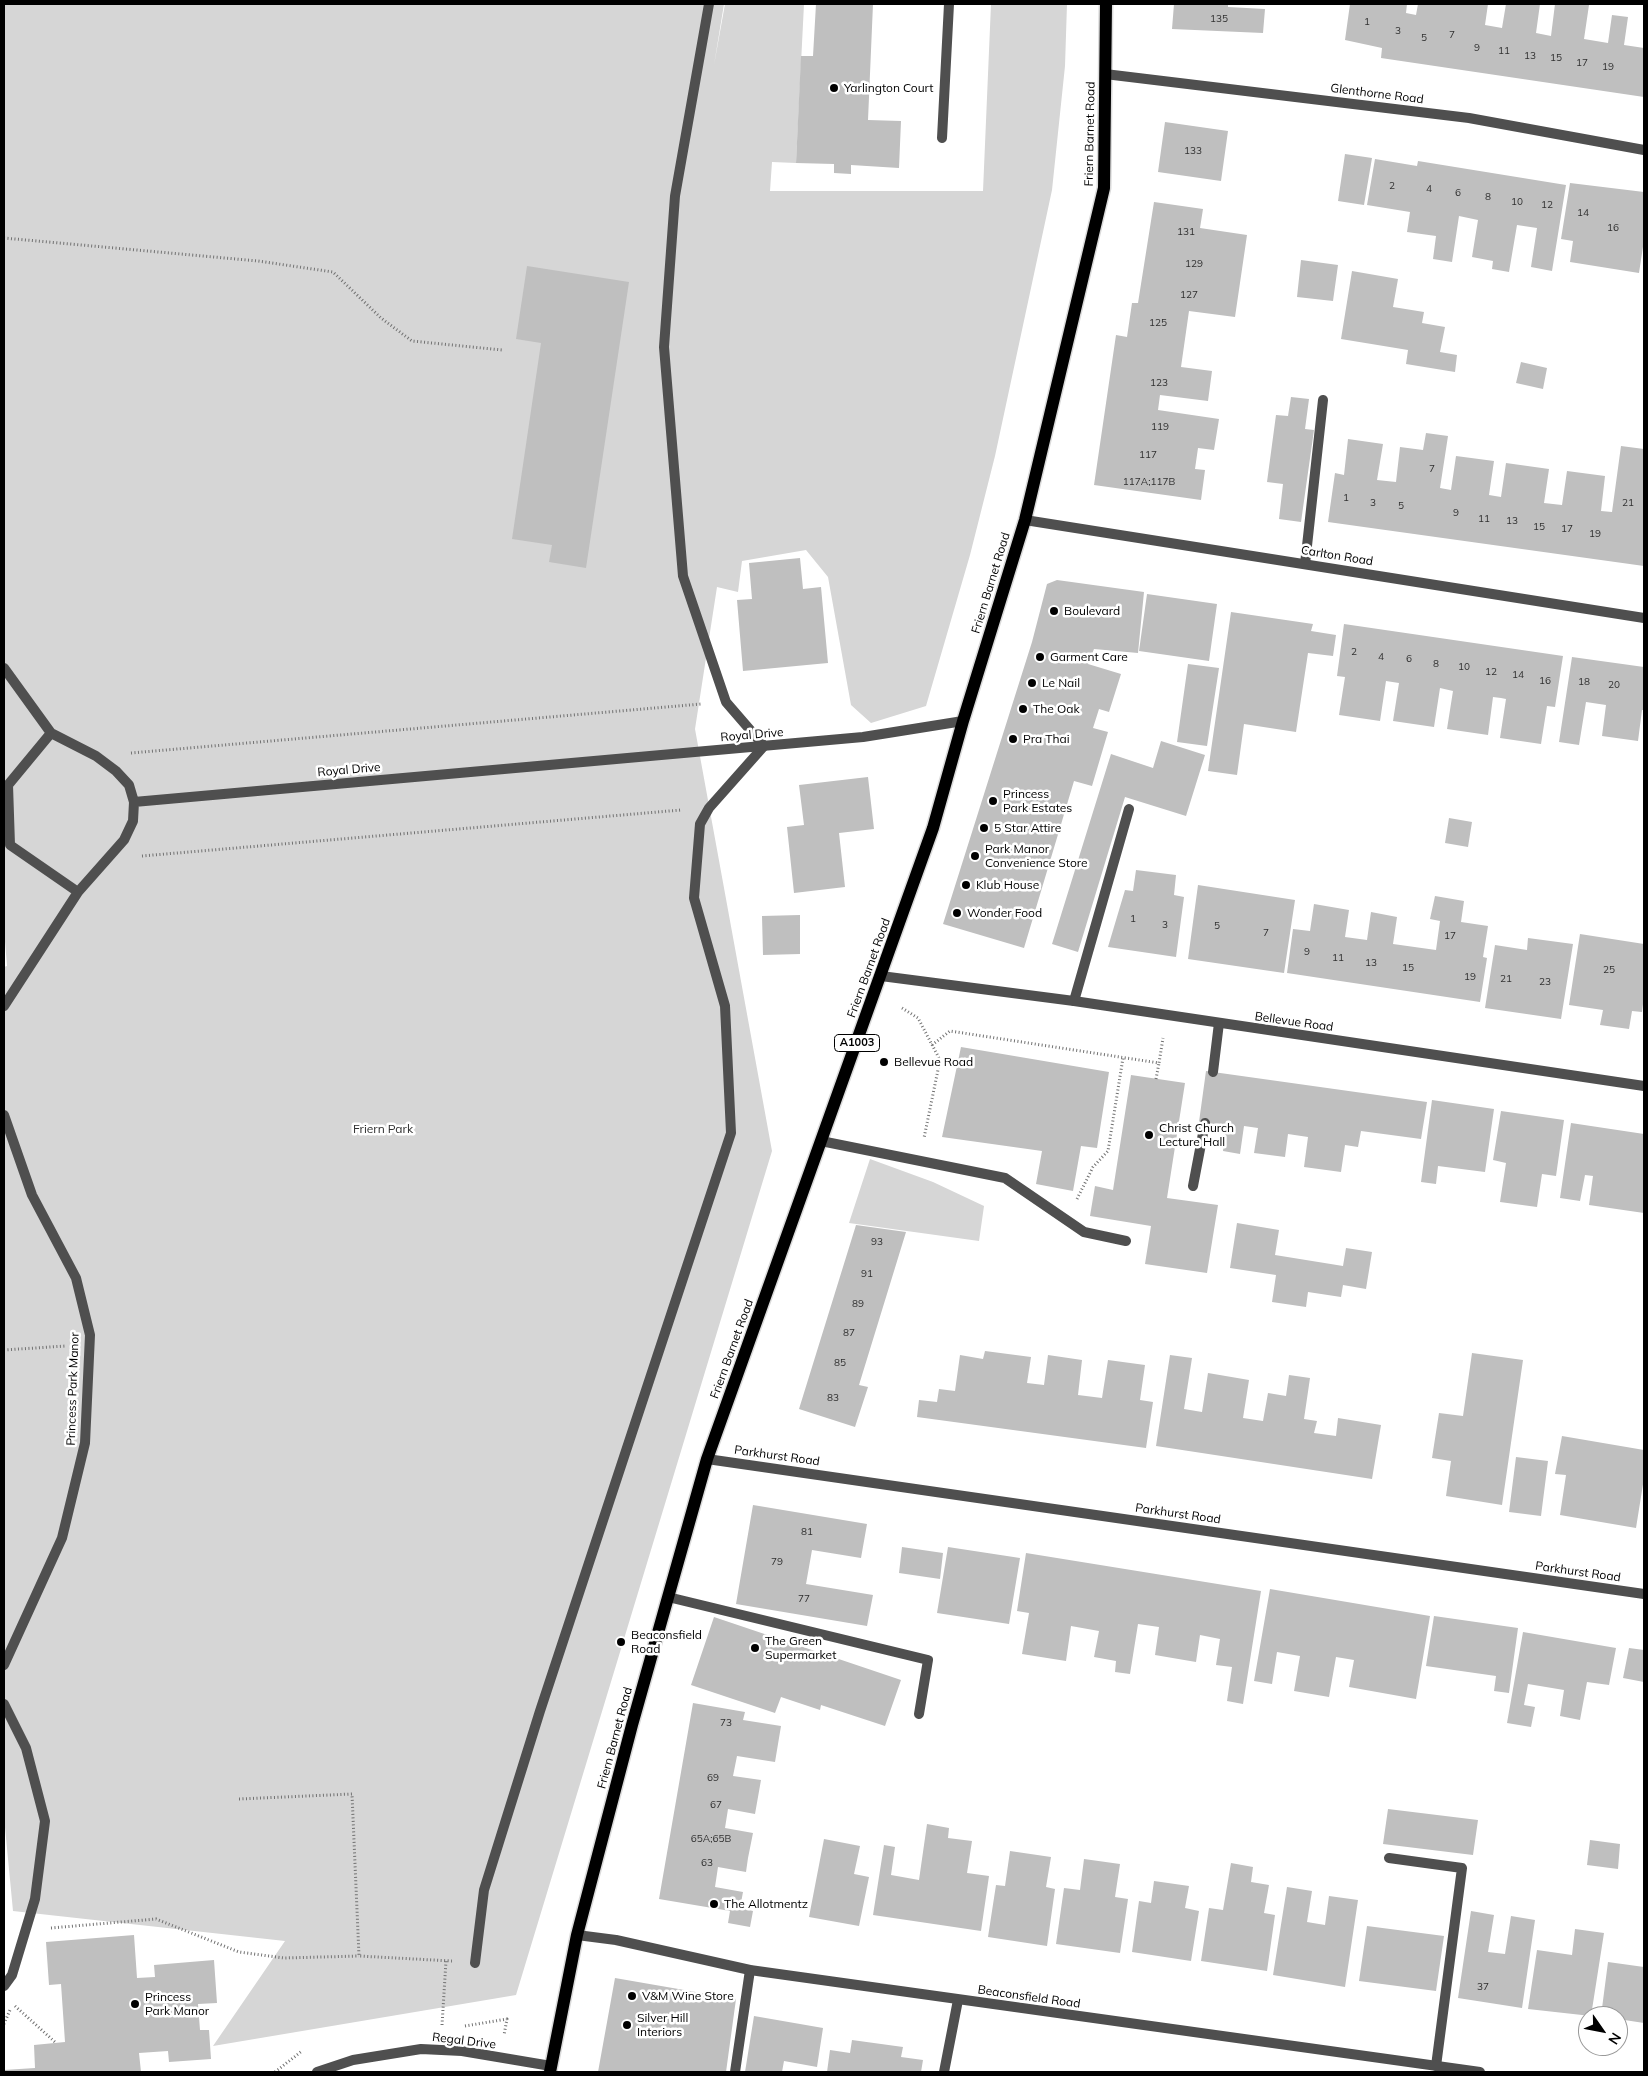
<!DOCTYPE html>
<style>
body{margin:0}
#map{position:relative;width:1648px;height:2076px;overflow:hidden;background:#fff;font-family:Mulish,sans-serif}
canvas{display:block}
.frame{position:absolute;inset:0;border:5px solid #000;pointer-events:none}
.north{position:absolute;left:1578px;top:2006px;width:50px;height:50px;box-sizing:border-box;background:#fff;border:1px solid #999;border-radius:50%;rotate:123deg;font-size:14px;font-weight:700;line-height:20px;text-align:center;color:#000}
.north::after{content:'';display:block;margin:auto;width:18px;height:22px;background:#000;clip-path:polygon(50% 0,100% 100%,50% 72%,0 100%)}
</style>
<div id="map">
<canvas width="1648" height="2076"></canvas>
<div class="frame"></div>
<div class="north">N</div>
</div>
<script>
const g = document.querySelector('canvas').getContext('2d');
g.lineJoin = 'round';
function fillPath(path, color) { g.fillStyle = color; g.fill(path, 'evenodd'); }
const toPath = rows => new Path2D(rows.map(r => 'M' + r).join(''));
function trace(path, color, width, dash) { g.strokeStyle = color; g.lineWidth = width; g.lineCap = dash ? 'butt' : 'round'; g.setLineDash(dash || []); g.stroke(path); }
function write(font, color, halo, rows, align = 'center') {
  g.font = font + ' Mulish,sans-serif'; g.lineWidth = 5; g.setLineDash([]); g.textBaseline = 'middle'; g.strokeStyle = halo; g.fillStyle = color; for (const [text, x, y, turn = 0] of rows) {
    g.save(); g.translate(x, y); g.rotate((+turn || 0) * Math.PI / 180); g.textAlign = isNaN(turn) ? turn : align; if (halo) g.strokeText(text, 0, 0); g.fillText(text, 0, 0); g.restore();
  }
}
const green = toPath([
 [4,4,724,4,714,65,725,4,804,4,796,163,772,162,770,191,983,191,991,4,1067,4,1065,66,1052,190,995,456,970,555,926,706,871,723,851,705,828,577,806,550,742,561,738,592,717,587,695,729,772,1151,516,1995,213,2046,285,1941,13,1911,4,1817,4,967,7,966,4,929],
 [870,1159,933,1182,984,1206,979,1241,849,1223]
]);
const building = toPath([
 [816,4,873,4,868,120,901,121,899,168,851,165,851,174,834,173,834,164,796,163,801,56,813,56],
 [1174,4,1228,4,1228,7,1265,9,1263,33,1172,29],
 [1350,4,1407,4,1406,13,1416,15,1418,4,1488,4,1485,25,1502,28,1506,4,1540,4,1536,33,1551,36,1555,4,1581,4,1589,5,1584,39,1608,43,1612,15,1628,17,1624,45,1644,48,1644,97,1381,58,1382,48,1345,40],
 [1165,122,1228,131,1221,181,1158,172],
 [1345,154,1372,158,1364,205,1338,201],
 [1375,159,1417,166,1418,161,1566,185,1552,271,1531,267,1537,228,1517,225,1509,272,1492,269,1493,261,1472,257,1478,220,1459,216,1452,262,1433,259,1436,236,1407,232,1410,212,1367,205],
 [1570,183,1644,192,1644,240,1639,273,1570,262,1573,241,1561,239],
 [1154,202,1203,209,1200,228,1247,235,1235,317,1189,311,1181,367,1212,371,1208,401,1160,395,1158,410,1219,419,1214,450,1198,448,1195,469,1205,470,1201,500,1094,485,1116,335,1127,337,1132,303,1138,303],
 [1301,260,1338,265,1333,301,1297,297],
 [527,266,629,282,586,568,549,562,552,545,512,539,541,343,516,339],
 [1352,271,1398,279,1393,307,1424,312,1422,323,1445,327,1440,352,1457,355,1455,372,1406,364,1408,350,1341,339],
 [1521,362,1547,368,1543,389,1516,383],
 [1291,397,1309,399,1305,429,1314,430,1301,522,1279,519,1283,484,1267,482,1276,415,1288,416],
 [1426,433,1448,436,1440,488,1451,490,1456,456,1494,461,1489,495,1501,497,1506,463,1549,469,1544,503,1562,505,1567,471,1605,476,1601,511,1612,512,1621,446,1644,449,1644,566,1328,522,1335,473,1344,475,1348,439,1383,444,1377,480,1396,482,1400,447,1423,450],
 [800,558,803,589,821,587,828,663,743,671,737,600,752,599,749,563],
 [1057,580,1144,592,1138,653,1094,649,1088,664,1121,674,1109,712,1099,709,1093,728,1108,732,1092,786,1074,781,1024,948,943,924,1032,642,1047,584],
 [1147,594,1217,604,1209,661,1139,651],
 [1231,612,1313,624,1311,631,1336,635,1333,656,1308,653,1296,732,1244,724,1237,775,1208,771],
 [1344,624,1563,656,1555,707,1547,706,1541,744,1500,738,1506,699,1501,698,1493,697,1488,735,1447,729,1453,691,1440,688,1434,727,1393,721,1399,683,1386,681,1380,721,1339,715,1345,677,1337,676],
 [1572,657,1644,667,1644,710,1642,710,1638,741,1602,736,1606,705,1586,702,1579,745,1559,742],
 [1188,664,1219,668,1207,746,1177,742],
 [1161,741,1205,755,1186,816,1125,797,1078,952,1052,944,1111,754,1153,768],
 [868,777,874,829,839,833,845,887,794,893,787,827,804,825,799,785],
 [1449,818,1472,822,1468,847,1445,843],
 [1136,870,1176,875,1174,895,1184,897,1176,957,1108,947,1125,890,1133,891],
 [1198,885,1295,900,1284,973,1188,959],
 [1435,896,1464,901,1461,922,1488,926,1483,957,1487,958,1480,1002,1287,973,1293,929,1310,931,1314,904,1349,910,1345,937,1367,940,1371,912,1397,917,1393,944,1436,950,1440,921,1430,919],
 [800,915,800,954,763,955,762,916],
 [1580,934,1644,944,1644,996,1642,1012,1632,1011,1629,1029,1600,1025,1603,1010,1569,1005],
 [1528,938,1573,944,1561,1019,1485,1008,1495,945,1527,950],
 [961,1047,1109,1072,1097,1148,1081,1146,1073,1191,1036,1184,1042,1151,942,1137],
 [1206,1071,1427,1102,1421,1139,1361,1131,1358,1147,1345,1145,1341,1172,1304,1167,1308,1137,1288,1134,1285,1157,1254,1153,1258,1128,1244,1126,1240,1154,1223,1151,1226,1126,1199,1122],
 [1131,1075,1185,1083,1167,1198,1218,1205,1207,1273,1145,1264,1151,1226,1090,1216,1095,1186,1113,1190],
 [1432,1100,1494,1109,1485,1172,1438,1166,1436,1184,1421,1182],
 [1501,1111,1564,1120,1556,1176,1542,1174,1537,1207,1500,1202,1506,1163,1493,1160],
 [1571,1123,1644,1134,1644,1213,1589,1205,1593,1176,1585,1175,1580,1201,1560,1198],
 [1237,1223,1279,1230,1275,1255,1343,1266,1346,1248,1372,1252,1366,1289,1343,1285,1341,1297,1308,1292,1306,1307,1272,1302,1276,1275,1230,1268],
 [856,1225,906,1232,859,1385,868,1387,855,1427,799,1409],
 [985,1351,1031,1357,1027,1383,1044,1385,1048,1355,1082,1360,1078,1395,1102,1398,1108,1360,1145,1365,1140,1400,1153,1402,1146,1448,917,1417,919,1400,937,1402,939,1389,955,1391,960,1355,983,1359],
 [1472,1353,1523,1360,1502,1505,1446,1496,1451,1461,1432,1458,1439,1413,1463,1416],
 [1170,1355,1192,1358,1184,1409,1202,1412,1208,1373,1249,1380,1243,1418,1263,1421,1268,1393,1286,1396,1289,1375,1310,1378,1304,1419,1317,1421,1314,1433,1336,1436,1338,1418,1381,1425,1372,1479,1156,1446],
 [1562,1436,1644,1450,1644,1478,1636,1528,1560,1515,1566,1475,1555,1474],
 [1516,1457,1548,1461,1541,1516,1509,1512],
 [753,1505,867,1524,861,1558,812,1550,806,1584,873,1595,867,1626,736,1604],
 [902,1547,943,1553,940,1579,899,1573],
 [948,1547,1020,1558,1009,1624,937,1613],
 [1026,1553,1261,1591,1243,1704,1227,1701,1232,1667,1216,1665,1220,1639,1200,1635,1196,1662,1155,1655,1159,1627,1138,1624,1130,1674,1115,1672,1116,1661,1094,1657,1099,1631,1071,1626,1066,1661,1022,1654,1029,1613,1017,1611],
 [1270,1589,1430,1616,1416,1699,1349,1687,1354,1660,1336,1657,1329,1697,1294,1691,1300,1656,1277,1652,1272,1684,1254,1681],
 [1434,1616,1518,1628,1509,1693,1494,1691,1496,1676,1426,1666],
 [714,1617,901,1680,885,1726,821,1705,820,1710,781,1697,775,1713,691,1685],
 [1523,1632,1616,1648,1609,1685,1587,1682,1580,1720,1560,1716,1564,1690,1528,1684,1524,1705,1535,1707,1531,1727,1507,1723],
 [1629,1648,1644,1650,1644,1682,1623,1678],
 [693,1703,745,1712,743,1720,781,1726,775,1762,737,1756,733,1776,761,1780,755,1814,728,1809,725,1828,753,1833,748,1858,746,1872,718,1867,715,1887,743,1892,740,1908,753,1911,750,1927,728,1923,730,1911,659,1899],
 [1388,1809,1478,1820,1473,1855,1383,1844],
 [927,1824,949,1828,948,1838,972,1841,967,1873,989,1876,981,1931,873,1915,884,1845,895,1847,891,1875,919,1880],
 [824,1839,860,1846,854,1874,869,1877,859,1926,809,1917],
 [1590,1840,1620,1844,1618,1869,1587,1865],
 [1010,1851,1051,1857,1046,1887,1055,1889,1047,1946,988,1937,996,1885,1005,1886],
 [1084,1859,1120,1864,1115,1897,1128,1899,1120,1953,1056,1944,1064,1888,1080,1890],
 [1231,1863,1253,1867,1251,1882,1269,1885,1264,1913,1275,1915,1267,1971,1201,1961,1209,1908,1223,1910],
 [1154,1881,1189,1886,1185,1908,1199,1911,1191,1961,1132,1952,1139,1901,1151,1903],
 [1287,1887,1312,1891,1307,1922,1325,1925,1329,1896,1358,1900,1345,1987,1273,1975],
 [1471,1911,1494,1915,1488,1952,1505,1954,1511,1916,1535,1920,1522,2008,1458,1998],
 [1367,1926,1444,1936,1436,1991,1359,1981],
 [1575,1929,1604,1933,1591,2016,1528,2009,1537,1950,1572,1955],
 [134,1935,137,1978,155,1977,154,1965,214,1960,217,2003,198,2004,200,2030,209,2030,211,2059,169,2062,168,2051,139,2053,141,2072,4,2072,4,2070,35,2068,34,2045,65,2042,61,1984,49,1985,46,1942],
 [1608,1962,1644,1967,1644,2023,1618,2019,1618,2016,1601,2016],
 [615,1978,736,1999,726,2072,598,2072],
 [754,2016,823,2028,817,2067,784,2061,782,2072,745,2072],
 [852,2040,903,2047,901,2057,923,2060,921,2072,827,2072,830,2050,850,2053]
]);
const path = toPath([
 [4,238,258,261,333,272,381,318,412,341,502,350],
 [131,753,701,704],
 [142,856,681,810],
 [902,1008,918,1018,940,1060,924,1138],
 [932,1045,950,1031,1159,1063,1163,1038],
 [1156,1079,1159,1063],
 [1077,1199,1093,1167,1108,1151,1123,1058],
 [4,1350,66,1346],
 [239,1799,352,1794,359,1956,452,1961],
 [51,1928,156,1919,239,1952,284,1958,359,1956],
 [15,2006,55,2042],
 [4,2024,10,2010],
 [442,2025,446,1961],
 [465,2026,507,2019,504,2035],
 [275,2072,302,2051]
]);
const lane = toPath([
 [942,138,949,4],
 [1305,564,1323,400],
 [1074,1001,1129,809],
 [1213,1072,1219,1023],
 [821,1141,1005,1178,1084,1232,1126,1241],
 [1193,1186,1205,1123],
 [668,1597,928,1660,919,1714],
 [1389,1858,1462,1868,1436,2066],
 [475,1963,484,1890,540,1711,731,1133,725,1006,694,898,700,824,709,808,764,746,726,702,683,576,664,347,675,196,709,4],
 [735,2072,750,1970],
 [944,2072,958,2000]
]);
const street = toPath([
 [1105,74,1469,118,1644,150],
 [1025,520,1644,618],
 [4,668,51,733,8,785,10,845,78,892],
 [51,733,96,756,116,771,129,785,134,802],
 [881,976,1074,1001,1644,1086],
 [4,1006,78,892,124,840,133,821,134,802,863,737,963,721],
 [4,1115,32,1195,76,1278,90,1335,85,1443,62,1538,4,1665],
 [707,1459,1644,1594],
 [4,1704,26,1748,45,1821,35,1899,12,1975,4,1986],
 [577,1935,616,1940,750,1970,1480,2072],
 [317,2072,353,2060,421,2049,462,2051,551,2066]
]);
const primary = toPath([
 [550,2072,577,1935,632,1725,707,1459,933,828,963,721,1025,520,1104,188,1106,4]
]);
const markers = [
 [834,88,5,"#000"],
 [1054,611,5,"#000"],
 [1040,657,5,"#000"],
 [1032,683,5,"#000"],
 [1023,709,5,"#000"],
 [1013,739,5,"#000"],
 [993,801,5,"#000"],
 [984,828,5,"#000"],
 [975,856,5,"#000"],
 [966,885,5,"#000"],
 [957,913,5,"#000"],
 [884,1062,5,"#000"],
 [1149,1135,5,"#000"],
 [621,1642,5,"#000"],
 [755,1648,5,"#000"],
 [714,1904,5,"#000"],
 [632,1996,5,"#000"],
 [135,2004,5,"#000"],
 [627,2025,5,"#000"]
];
const numberNames = [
 ["135",1219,19],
 ["1",1367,22],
 ["3",1398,31],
 ["7",1452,35],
 ["5",1424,38],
 ["9",1477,48],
 ["11",1504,51],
 ["13",1530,56],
 ["15",1556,58],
 ["17",1582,63],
 ["19",1608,67],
 ["133",1193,151],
 ["2",1392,186],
 ["4",1429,189],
 ["6",1458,193],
 ["8",1488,197],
 ["10",1517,202],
 ["12",1547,205],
 ["14",1583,213],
 ["16",1613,228],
 ["131",1186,232],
 ["129",1194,264],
 ["127",1189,295],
 ["125",1158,323],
 ["123",1159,383],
 ["119",1160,427],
 ["117",1148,455],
 ["7",1432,469],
 ["117A;117B",1149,482],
 ["1",1346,498],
 ["3",1373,503],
 ["21",1628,503],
 ["5",1401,506],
 ["9",1456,513],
 ["11",1484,519],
 ["13",1512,521],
 ["15",1539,527],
 ["17",1567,529],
 ["19",1595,534],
 ["2",1354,652],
 ["4",1381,657],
 ["6",1409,659],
 ["8",1436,664],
 ["10",1464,667],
 ["12",1491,672],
 ["14",1518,675],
 ["16",1545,681],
 ["18",1584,682],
 ["20",1614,685],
 ["1",1133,919],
 ["3",1165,925],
 ["5",1217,926],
 ["7",1266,933],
 ["17",1450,936],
 ["9",1307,952],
 ["11",1338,958],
 ["13",1371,963],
 ["15",1408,968],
 ["25",1609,970],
 ["19",1470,977],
 ["21",1506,979],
 ["23",1545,982],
 ["93",877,1242],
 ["91",867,1274],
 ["89",858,1304],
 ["87",849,1333],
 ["85",840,1363],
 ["83",833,1398],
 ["81",807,1532],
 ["79",777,1562],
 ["77",804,1599],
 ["73",726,1723],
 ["69",713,1778],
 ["67",716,1805],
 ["65A;65B",711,1839],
 ["63",707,1863],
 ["37",1483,1987]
];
const shields = [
 [857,1043,45]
];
const shieldNames = [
 ["A1003",857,1043]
];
const poiNames = [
 ["Yarlington Court",844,88],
 ["Boulevard",1064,611],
 ["Garment Care",1050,657],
 ["Le Nail",1042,683],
 ["The Oak",1033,709],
 ["Pra Thai",1023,739],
 ["Princess",1003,794],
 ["Park Estates",1003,808],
 ["5 Star Attire",994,828],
 ["Park Manor",985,849],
 ["Convenience Store",985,863],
 ["Klub House",976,885],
 ["Wonder Food",967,913],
 ["Bellevue Road",894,1062],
 ["Christ Church",1159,1128],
 ["Lecture Hall",1159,1142],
 ["Beaconsfield",631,1635],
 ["Road",631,1649],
 ["The Green",765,1641],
 ["Supermarket",765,1655],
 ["The Allotmentz",724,1904],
 ["V&M Wine Store",642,1996],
 ["Princess",145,1997],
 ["Park Manor",145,2011],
 ["Silver Hill",637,2018],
 ["Interiors",637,2032]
];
const streetNames = [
 ["Glenthorne Road",1377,94,7],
 ["Friern Barnet Road",1090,134,-89],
 ["Carlton Road",1337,556,9],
 ["Friern Barnet Road",991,583,-73],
 ["Royal Drive",752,735,-5],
 ["Royal Drive",349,770,-5],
 ["Friern Barnet Road",869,968,-70],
 ["Bellevue Road",1294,1022,8],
 ["Friern Barnet Road",732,1349,-70],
 ["Princess Park Manor",73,1389,-88],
 ["Parkhurst Road",777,1456,8],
 ["Parkhurst Road",1178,1514,8],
 ["Parkhurst Road",1578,1572,8],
 ["Friern Barnet Road",615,1738,-75],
 ["Beaconsfield Road",1029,1997,8],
 ["Regal Drive",464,2041,7]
];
const parkNames = [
 ["Friern Park",383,1129]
];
fillPath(green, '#d6d6d6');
fillPath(building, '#bfbfbf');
trace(primary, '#dbdbdb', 15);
trace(path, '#717171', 3, [1, 2.5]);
trace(lane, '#4f4f4f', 10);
trace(street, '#4f4f4f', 10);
trace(primary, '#000', 12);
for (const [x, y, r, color] of markers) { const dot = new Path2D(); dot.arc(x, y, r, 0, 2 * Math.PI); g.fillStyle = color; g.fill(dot); trace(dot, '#fff', 2); }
write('10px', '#303030', null, numberNames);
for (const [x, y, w] of shields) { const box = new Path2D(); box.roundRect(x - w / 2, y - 8.5, w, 17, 4); g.fillStyle = '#fff'; g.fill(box); trace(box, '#000', 1); }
write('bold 11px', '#000', null, shieldNames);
write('12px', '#000', '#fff', poiNames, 'left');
write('12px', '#000', '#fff', streetNames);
write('12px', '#2d2d2d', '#fff', parkNames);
</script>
